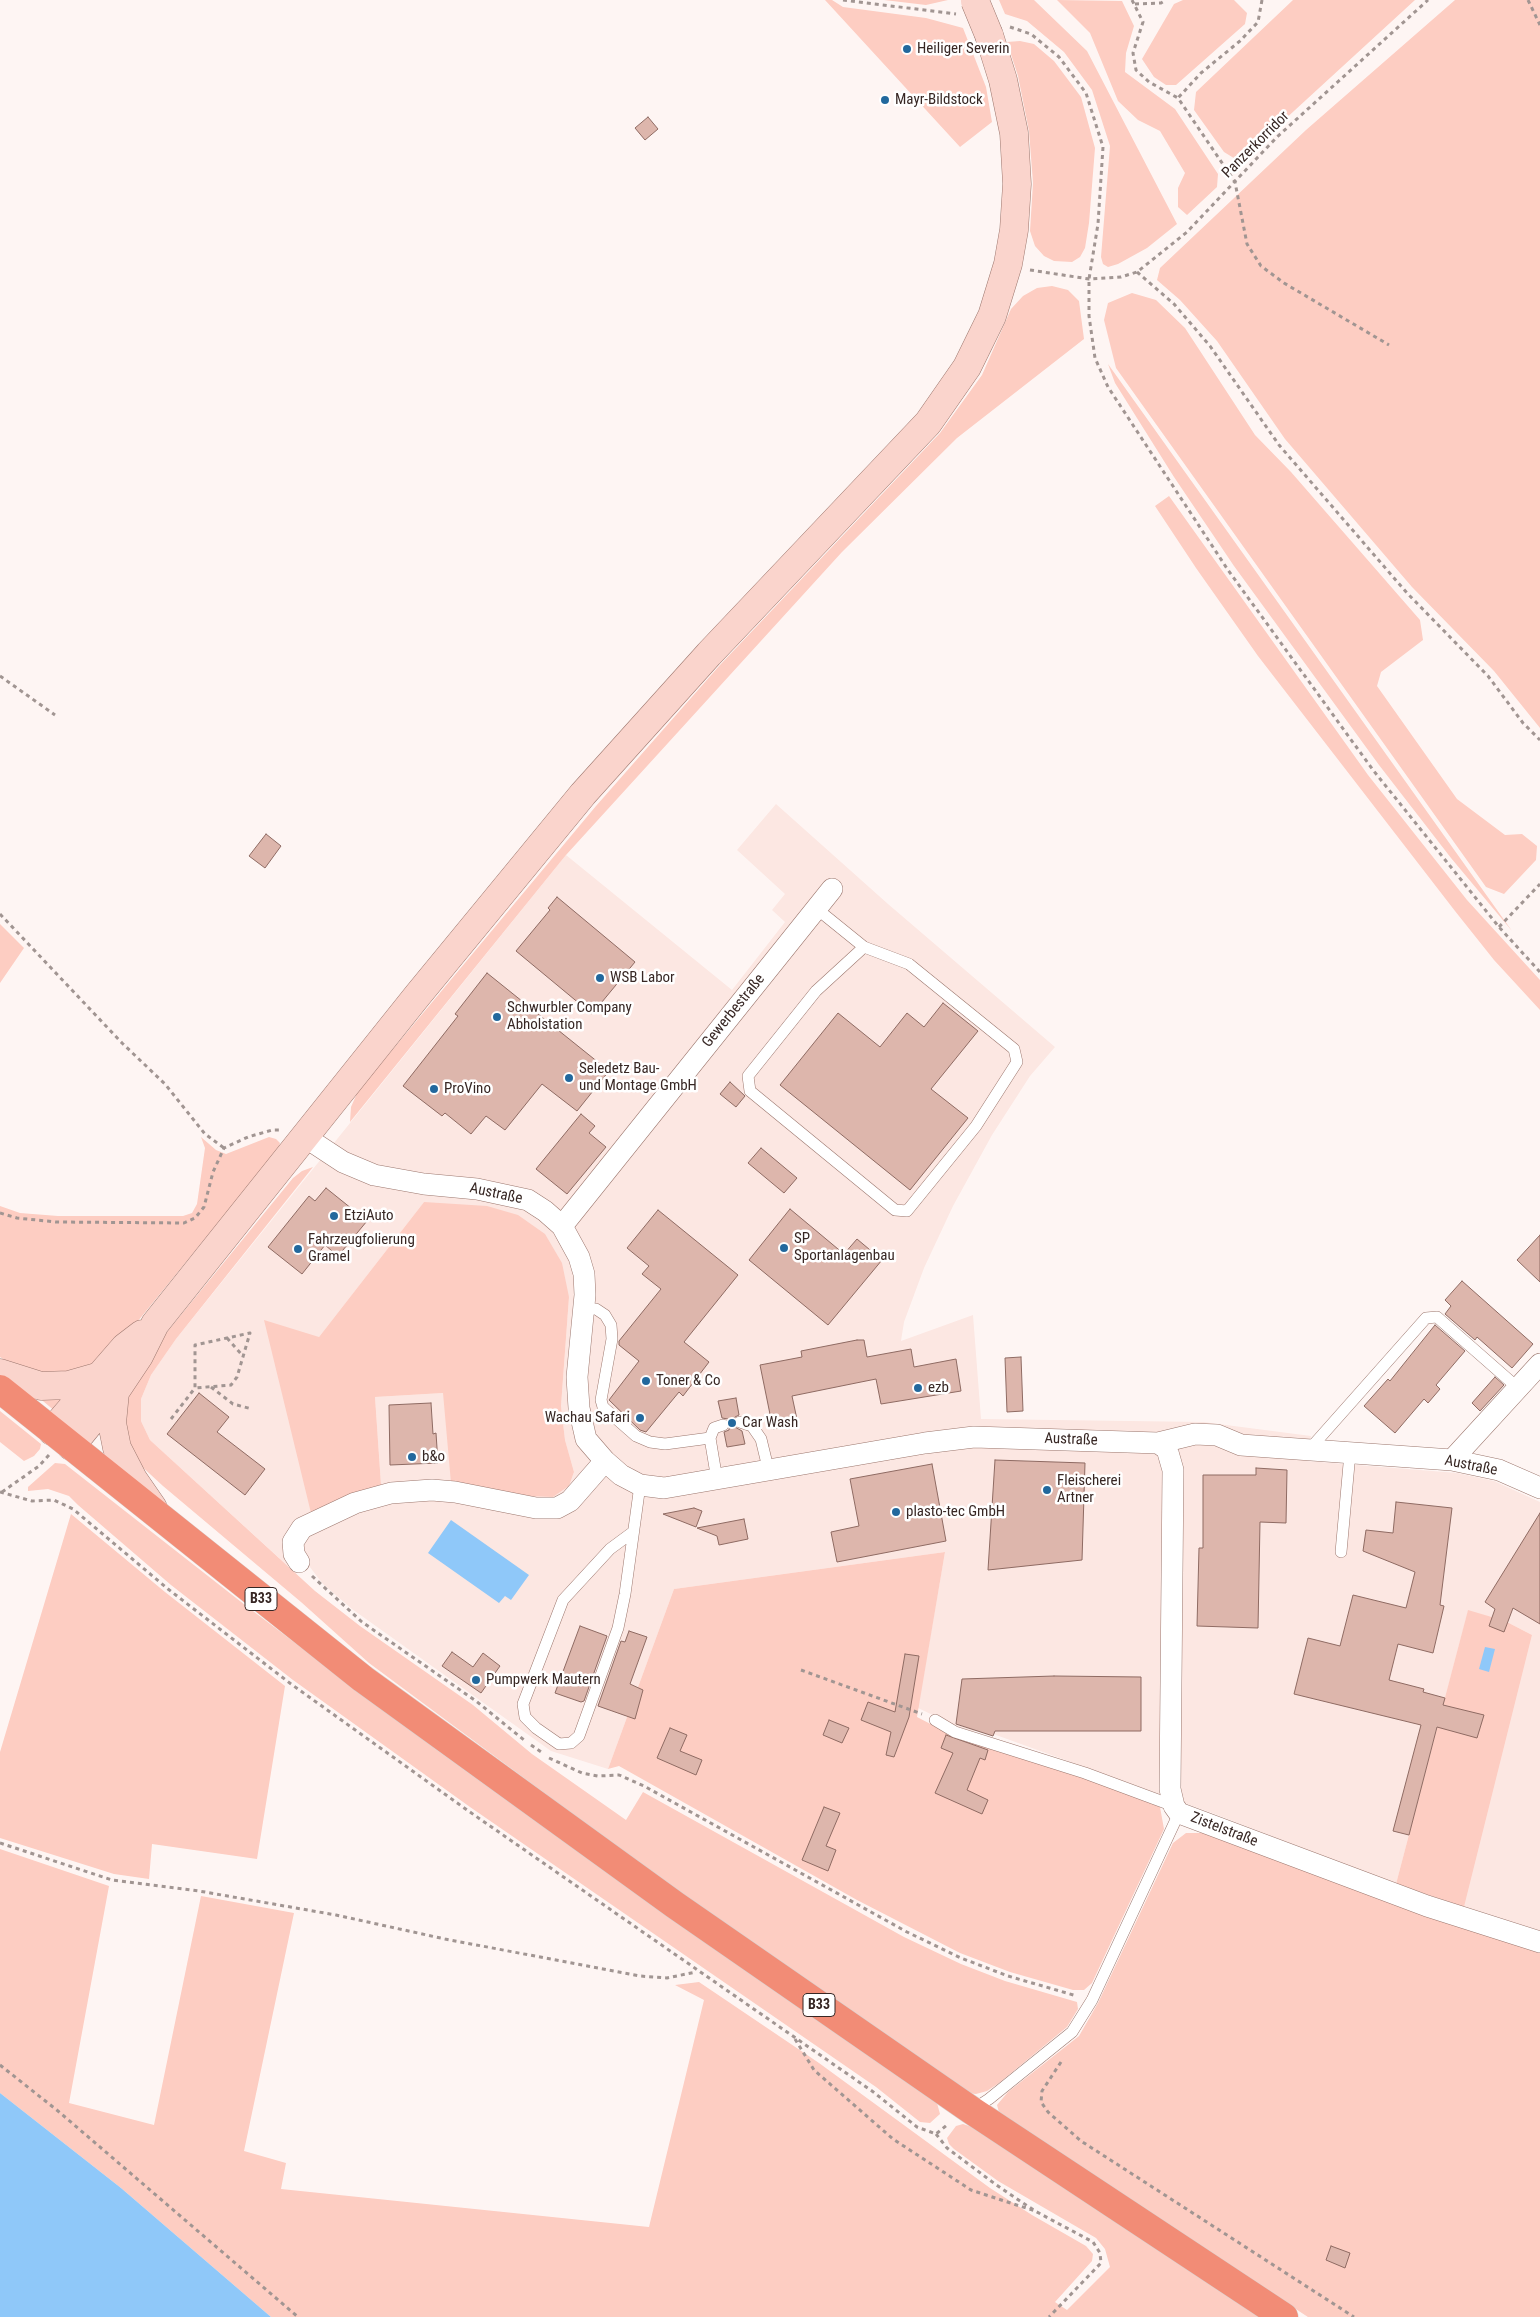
<!DOCTYPE html>
<meta charset="utf-8">
<style>
body{margin:0}
canvas{display:block;background:#fef5f3}
</style>
<canvas width="1540" height="2317"></canvas>
<script>
const g = document.querySelector('canvas').getContext('2d');
g.lineJoin = 'round';
function fillPath(path, color) { g.fillStyle = color; g.fill(path, 'evenodd'); }
const toPath = rows => new Path2D(rows.map(r => 'M' + r).join(''));
function trace(path, color, width, dash) { g.strokeStyle = color; g.lineWidth = width; g.lineCap = dash ? 'butt' : 'round'; g.setLineDash(dash || []); g.stroke(path); }
function write(font, color, halo, rows, align = 'center') {
  g.font = font + ' "Roboto Condensed",sans-serif'; g.lineWidth = 5; g.setLineDash([]); g.textBaseline = 'middle'; g.strokeStyle = halo; g.fillStyle = color; for (const [text, x, y, turn = 0] of rows) {
    g.save(); g.translate(x, y); g.rotate((+turn || 0) * Math.PI / 180); g.textAlign = isNaN(turn) ? turn : align; if (halo) g.strokeText(text, 0, 0); g.fillText(text, 0, 0); g.restore();
  }
}
const built = toPath([
 [776,804,888,904,1055,1047,1030,1076,992,1135,953,1206,924,1268,904,1322,901,1341,973,1315,981,1419,1203,1422,1311,1436,1307,1461,1457,1473,1494,1481,1540,1502,1540,1931,1464,1907,1532,1635,1505,1621,1468,1611,1396,1884,1212,1813,985,1731,972,1731,956,1726,918,1708,945,1552,674,1589,608,1769,551,1751,352,1609,323,1584,306,1562,288,1566,150,1440,141,1421,141,1399,151,1375,176,1339,566,855,732,990,785,922,772,910,785,894,737,850],
 [424,1202,569,1297,561,1406,565,1440,574,1472,569,1486,553,1497,521,1496,443,1393,375,1397,381,1485,319,1337]
]);
const green = toPath([
 [825,0,832,0,843,7,926,18,963,28,986,87,992,122,960,147],
 [884,0,948,0,926,5],
 [999,0,1034,0,1087,51,1177,224,1147,248,1118,264,1108,267,1103,264,1101,257,1110,146,1092,90,1064,52,1027,21,1005,14],
 [1057,0,1122,1,1134,26,1126,53,1125,72,1175,109,1218,174,1217,187,1187,215,1178,207,1178,188,1185,173,1160,131,1138,120,1118,101,1090,33],
 [1183,0,1234,0,1247,13,1245,24,1176,85,1166,85,1154,77,1142,59,1174,4],
 [1293,0,1415,0,1246,155,1237,160,1224,152,1194,110,1196,92],
 [1455,0,1540,0,1540,728,1494,671,1412,587,1285,439,1217,341,1180,300,1157,280,1160,268,1306,130],
 [1020,41,1034,44,1054,61,1081,97,1095,148,1089,223,1085,248,1080,257,1072,262,1054,261,1044,256,1035,246,1030,231,1033,183,1029,131,1018,76,1007,42],
 [1052,286,1068,290,1079,301,1084,339,957,438,842,552,566,855,350,1122,351,1107,358,1091,596,806,720,665,940,433,982,375,1011,309,1023,296,1037,288],
 [1132,293,1156,300,1185,328,1255,435,1291,472,1420,620,1423,640,1381,672,1377,686,1457,799,1505,835,1522,834,1537,846,1536,860,1504,894,1486,887,1116,368,1104,320,1108,303],
 [1108,364,1512,931,1451,858,1379,765,1234,566,1174,477,1115,383],
 [1169,496,1368,775,1467,900,1540,980,1540,1010,1494,960,1455,911,1258,656,1196,568,1155,506],
 [0,924,24,948,0,983],
 [201,1137,216,1150,226,1154,269,1137,276,1139,280,1143,278,1149,129,1332,93,1364,68,1377,20,1370,0,1357,0,1206,20,1213,58,1216,183,1216,192,1213,197,1204,205,1148],
 [313,1167,176,1339,151,1375,141,1399,141,1421,150,1440,315,1591,360,1626,473,1705,532,1754,626,1820,643,1792,904,1937,961,1964,1005,1981,1077,2002,1078,2009,1067,2027,999,2083,987,2091,976,2094,967,2093,683,1896,369,1663,301,1602,163,1486,138,1463,126,1444,124,1403,141,1368,167,1332,293,1178,302,1171],
 [424,1202,487,1206,518,1215,545,1234,562,1263,569,1297,561,1406,565,1440,574,1472,569,1486,553,1497,521,1496,451,1483,443,1393,375,1397,381,1485,311,1513,264,1320,319,1337],
 [70,1394,56,1412,37,1396],
 [0,1411,41,1444,40,1449,34,1456,24,1461,0,1442],
 [55,1463,65,1464,245,1605,441,1753,668,1916,937,2103,940,2114,930,2123,920,2122,876,2087,470,1807,293,1680,171,1585,78,1505,69,1496,48,1489,28,1491,28,1487],
 [71,1514,165,1592,285,1686,257,1859,152,1844,149,1879,114,1874,0,1838,0,1752],
 [945,1552,917,1717,946,1732,1083,1777,1160,1807,1164,1829,1092,1983,1084,1990,1073,1990,1010,1972,960,1953,857,1900,619,1766,608,1769,674,1589],
 [1468,1610,1505,1621,1532,1635,1464,1907,1396,1884],
 [1186,1833,1204,1833,1424,1915,1540,1953,1540,2317,1308,2317,1000,2116,997,2105,1008,2092,1079,2036,1098,2003,1173,1843],
 [0,1849,109,1886,69,2103,154,2125,201,1896,294,1913,244,2151,286,2163,281,2189,649,2227,704,2000,675,1985,699,1982,819,2063,990,2188,1032,2215,1086,2246,1093,2254,1092,2261,1055,2302,1067,2310,1110,2267,1105,2249,1096,2238,998,2181,954,2149,949,2144,947,2138,956,2126,963,2124,972,2127,1260,2317,271,2317,121,2188,0,2093]
]);
const water = toPath([
 [451,1520,529,1575,511,1600,505,1596,499,1603,428,1553],
 [1485,1647,1495,1649,1489,1672,1479,1669],
 [0,2093,121,2188,271,2317,0,2317]
]);
const building = toPath([
 [648,117,658,129,645,140,635,128,648,117],
 [266,834,281,846,265,868,249,856,266,834],
 [557,897,635,962,592,1014,516,951,550,910,548,908,557,897],
 [487,973,609,1071,577,1111,542,1084,505,1130,486,1116,471,1134,445,1113,442,1116,403,1086,458,1016,455,1014,487,973],
 [943,1003,978,1031,931,1089,968,1118,910,1190,780,1085,838,1013,880,1047,907,1013,924,1027,943,1003],
 [730,1082,745,1096,736,1107,720,1094,730,1082],
 [581,1114,595,1126,589,1133,606,1147,567,1194,536,1169,581,1114],
 [761,1148,797,1178,784,1193,748,1163,761,1148],
 [326,1188,367,1221,338,1256,325,1245,302,1274,268,1247,309,1196,315,1201,326,1188],
 [790,1209,844,1254,857,1239,882,1260,828,1325,749,1260,790,1209],
 [658,1210,738,1275,684,1342,709,1362,683,1396,679,1392,646,1432,640,1430,609,1400,639,1361,619,1345,619,1341,661,1289,642,1274,649,1266,627,1248,658,1210],
 [1540,1235,1540,1282,1517,1260,1540,1235],
 [1462,1281,1533,1344,1512,1368,1477,1337,1475,1340,1445,1314,1451,1306,1445,1300,1462,1281],
 [1435,1325,1465,1351,1436,1385,1440,1389,1428,1403,1424,1399,1395,1433,1364,1406,1388,1379,1390,1381,1435,1325],
 [857,1340,864,1340,867,1357,911,1349,914,1367,956,1359,961,1391,881,1404,876,1379,856,1383,792,1396,798,1424,773,1429,760,1365,802,1357,801,1351,857,1340],
 [1021,1357,1023,1411,1007,1412,1005,1358,1021,1357],
 [1495,1377,1504,1385,1480,1411,1472,1403,1495,1377],
 [199,1393,229,1417,217,1432,265,1469,245,1495,167,1434,199,1393],
 [736,1398,739,1415,735,1417,733,1423,735,1427,742,1431,745,1444,727,1447,724,1432,729,1430,730,1423,728,1419,722,1418,718,1401,736,1398],
 [431,1403,433,1434,436,1433,438,1463,390,1465,389,1405,431,1403],
 [995,1460,1085,1463,1082,1560,988,1570,995,1460],
 [932,1464,946,1541,837,1562,831,1532,859,1526,850,1479,932,1464],
 [1256,1468,1287,1470,1286,1523,1260,1522,1258,1628,1197,1626,1199,1548,1203,1548,1203,1475,1256,1475,1256,1468],
 [1396,1502,1452,1508,1440,1605,1444,1606,1433,1653,1398,1644,1389,1680,1424,1689,1423,1692,1445,1698,1443,1705,1484,1715,1477,1738,1437,1727,1409,1835,1393,1831,1421,1725,1294,1694,1308,1638,1340,1646,1353,1595,1406,1608,1415,1572,1363,1551,1366,1530,1393,1533,1396,1502],
 [694,1508,702,1511,696,1527,663,1514,694,1508],
 [1540,1513,1540,1624,1513,1608,1504,1632,1489,1626,1495,1609,1485,1602,1540,1513],
 [744,1519,748,1539,719,1545,717,1536,697,1528,744,1519],
 [580,1626,607,1636,584,1701,581,1702,555,1693,580,1626],
 [629,1631,647,1637,630,1684,643,1690,635,1719,598,1706,621,1641,625,1642,629,1631],
 [452,1652,473,1667,483,1653,500,1666,481,1693,442,1666,452,1652],
 [905,1654,919,1656,909,1717,894,1757,886,1755,891,1732,861,1720,868,1702,895,1712,905,1654],
 [1054,1676,1141,1677,1141,1731,995,1731,993,1736,956,1724,962,1679,1054,1676],
 [829,1720,849,1728,842,1743,823,1735,829,1720],
 [670,1728,687,1735,680,1751,702,1760,696,1775,657,1758,670,1728],
 [946,1735,988,1750,985,1760,980,1758,967,1790,988,1800,982,1814,935,1793,953,1753,941,1748,946,1735],
 [824,1807,840,1813,826,1846,836,1850,828,1871,802,1860,824,1807],
 [1331,2246,1350,2253,1345,2268,1326,2260,1331,2246]
]);
const path = toPath([
 [843,0,956,14],
 [1132,0,1143,22,1133,53,1136,70,1149,82,1178,98],
 [1262,0,1258,22,1240,41,1201,73,1178,98,1235,182,1247,244,1261,266,1284,283,1389,345],
 [1528,0,1540,25],
 [1135,4,1161,3,1166,0],
 [1010,27,1031,34,1059,57,1086,93,1103,147,1098,224,1089,279,1089,316,1095,358,1108,387,1228,570,1373,770,1499,927,1540,972],
 [1030,270,1089,279,1121,277,1137,272,1187,232,1277,137,1428,0],
 [1137,272,1174,304,1210,346,1279,445,1407,593,1488,676,1523,723,1540,740],
 [0,676,55,715],
 [0,914,122,1043,165,1084,205,1134,224,1148],
 [1499,927,1540,884],
 [0,1213,17,1218,56,1222,184,1223,195,1218,204,1207,213,1172,224,1148,248,1137,272,1130,281,1130],
 [227,1338,243,1356],
 [211,1387,233,1404,252,1409],
 [171,1419,195,1388,195,1345,250,1333,237,1377,231,1385,195,1388],
 [0,1492,32,1501,54,1500,73,1509,168,1589,291,1684,467,1810,872,2091,917,2127,936,2134,947,2125],
 [2,1492,39,1466,49,1455],
 [312,1576,362,1622,476,1701,524,1740],
 [801,1670,922,1714],
 [531,1745,544,1754],
 [549,1758,582,1773,598,1776,619,1775,644,1786,907,1932,961,1958,1008,1976,1077,1996],
 [0,1843,112,1880,199,1891,336,1915,445,1939,640,1976,667,1978,696,1972],
 [795,2039,814,2070,893,2139,971,2190,1035,2211],
 [1061,2062,1042,2091,1041,2102,1048,2112,1081,2141,1354,2317],
 [0,2065,58,2111,298,2317],
 [936,2134,947,2148,995,2184,1035,2211,1093,2242,1100,2253,1101,2263,1049,2317]
]);
const service = toPath([
 [817,909,864,947,909,964,1014,1049,1017,1062,976,1126,907,1211,895,1210,750,1091,748,1076,816,991,864,947],
 [584,1309,596,1309,605,1315,611,1325,612,1339,601,1400,603,1407,636,1436,650,1442,665,1444,710,1438],
 [740,1422,752,1426,761,1439,769,1472],
 [1308,1451,1426,1318,1437,1317,1518,1388],
 [717,1480,710,1438,714,1428,723,1425],
 [633,1532,610,1549,563,1600,523,1704,525,1717,536,1728,559,1744,571,1743,579,1736,618,1628,625,1594,640,1485],
 [1341,1552,1350,1453],
 [935,1720,955,1732,1085,1773,1174,1806],
 [972,2110,989,2099,1072,2032,1092,2000,1179,1813]
]);
const minor = toPath([
 [305,1137,343,1162,374,1175,424,1184,477,1189,528,1200,545,1211,562,1226,579,1257,584,1274,585,1295,577,1377,579,1408,586,1439,605,1461,621,1475,640,1485,664,1488,925,1443,974,1437,1158,1443,1195,1434,1217,1435,1241,1445,1452,1460,1499,1470,1540,1488],
 [562,1226,832,889],
 [1158,1443,1167,1449,1173,1470,1170,1789,1174,1806,1179,1813,1427,1906,1540,1942],
 [1452,1460,1540,1364],
 [299,1562,294,1554,293,1542,302,1528,355,1503,391,1493,432,1490,455,1492,536,1508,557,1508,570,1501,605,1461]
]);
const secondary = toPath([
 [0,1373,41,1386,69,1385,97,1377],
 [115,1392,112,1423,117,1448,133,1479,153,1508],
 [52,1431,125,1347,142,1334],
 [71,1446,115,1392,139,1356,155,1324,417,996,583,794,709,654,928,423,967,367,992,316,1008,264,1014,230,1017,184,1014,133,1003,80,989,35]
]);
const trunk = toPath([
 [0,1389,363,1679,675,1905,971,2110,1284,2317]
]);
const secondaryBridge = toPath([
 [975,1,989,35]
]);
const markers = [
 [907,49,5,"#22689d"],
 [885,100,5,"#22689d"],
 [600,978,5,"#22689d"],
 [497,1017,5,"#22689d"],
 [569,1078,5,"#22689d"],
 [434,1089,5,"#22689d"],
 [334,1216,5,"#22689d"],
 [784,1248,5,"#22689d"],
 [298,1249,5,"#22689d"],
 [646,1381,5,"#22689d"],
 [918,1388,5,"#22689d"],
 [640,1418,5,"#22689d"],
 [732,1423,5,"#22689d"],
 [412,1457,5,"#22689d"],
 [1047,1490,5,"#22689d"],
 [896,1512,5,"#22689d"],
 [476,1680,5,"#22689d"]
];
const shields = [
 [261,1599,32],
 [819,2005,32]
];
const shieldNames = [
 ["B33",261,1599],
 ["B33",819,2005]
];
const poiNames = [
 ["Heiliger Severin",917,49],
 ["Mayr-Bildstock",895,100],
 ["WSB Labor",610,978],
 ["Schwurbler Company",507,1008],
 ["Abholstation",507,1025],
 ["Seledetz Bau-",579,1069],
 ["und Montage GmbH",579,1086],
 ["ProVino",444,1089],
 ["EtziAuto",344,1216],
 ["SP",794,1239],
 ["Sportanlagenbau",794,1256],
 ["Fahrzeugfolierung",308,1240],
 ["Gramel",308,1257],
 ["Toner & Co",656,1381],
 ["ezb",928,1388],
 ["Wachau Safari",630,1418,"right"],
 ["Car Wash",742,1423],
 ["b&o",422,1457],
 ["Fleischerei",1057,1481],
 ["Artner",1057,1498],
 ["plasto-tec GmbH",906,1512],
 ["Pumpwerk Mautern",486,1680]
];
const streetNames = [
 ["Panzerkorridor",1256,145,-45],
 ["Gewerbestraße",734,1011,-51],
 ["Austraße",496,1194,12],
 ["Austraße",1071,1440,2],
 ["Austraße",1471,1466,11],
 ["Zistelstraße",1224,1830,21]
];
fillPath(built, '#fce7e2');
fillPath(green, '#fdcdc2');
fillPath(water, '#8fc8f9');
fillPath(building, '#ddb6ac');
trace(building, '#8f6b63', 1);
trace(service, '#9c776e', 12);
trace(minor, '#9c776e', 22);
trace(secondary, '#9c776e', 29);
trace(trunk, '#d7d4d3', 29);
trace(path, '#a19592', 3, [4, 4]);
trace(service, '#fff', 11);
trace(minor, '#fff', 21);
trace(secondary, '#fad4cc', 28);
trace(trunk, '#f28c76', 28);
trace(secondaryBridge, '#9c776e', 29, []);
trace(secondaryBridge, '#fad4cc', 28);
for (const [x, y, r, color] of markers) { const dot = new Path2D(); dot.arc(x, y, r, 0, 2 * Math.PI); g.fillStyle = color; g.fill(dot); trace(dot, '#fff', 2); }
for (const [x, y, w] of shields) { const box = new Path2D(); box.roundRect(x - w / 2, y - 11.5, w, 23, 4); g.fillStyle = '#fff'; g.fill(box); trace(box, '#372724', 1); }
write('bold 14px', '#372724', null, shieldNames);
write('15px', '#372724', '#fff', poiNames, 'left');
write('15px', '#372724', '#fff', streetNames);
</script>
